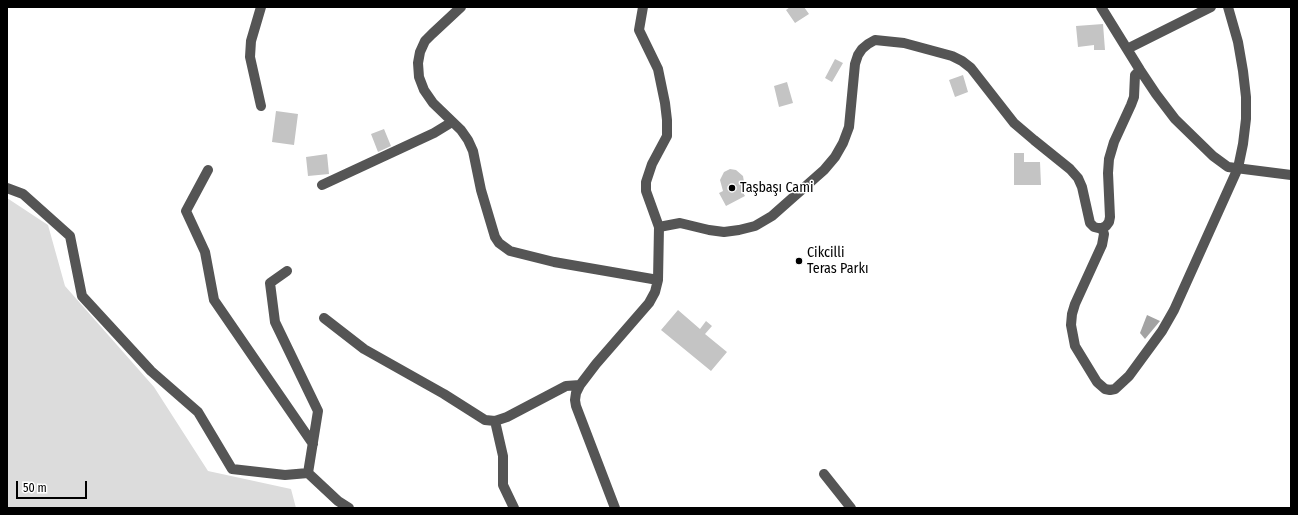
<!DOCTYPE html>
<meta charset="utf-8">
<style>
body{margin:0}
#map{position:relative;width:1298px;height:515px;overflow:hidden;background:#fff;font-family:"Fira Sans Condensed",sans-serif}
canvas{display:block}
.frame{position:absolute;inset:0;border:8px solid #000;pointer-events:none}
.scale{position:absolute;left:16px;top:481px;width:71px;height:18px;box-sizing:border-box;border:2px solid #000;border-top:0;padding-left:5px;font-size:12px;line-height:14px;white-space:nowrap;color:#000;-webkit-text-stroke:3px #fff;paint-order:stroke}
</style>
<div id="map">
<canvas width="1298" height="515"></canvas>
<div class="frame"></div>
<div class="scale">50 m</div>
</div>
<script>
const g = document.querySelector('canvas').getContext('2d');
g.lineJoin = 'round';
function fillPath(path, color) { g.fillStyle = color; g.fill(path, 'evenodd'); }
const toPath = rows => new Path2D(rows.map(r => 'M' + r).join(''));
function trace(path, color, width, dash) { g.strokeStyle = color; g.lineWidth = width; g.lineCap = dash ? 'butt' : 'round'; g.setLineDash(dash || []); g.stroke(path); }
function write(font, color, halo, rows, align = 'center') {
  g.font = font + ' "Fira Sans Condensed",sans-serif'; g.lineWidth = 3; g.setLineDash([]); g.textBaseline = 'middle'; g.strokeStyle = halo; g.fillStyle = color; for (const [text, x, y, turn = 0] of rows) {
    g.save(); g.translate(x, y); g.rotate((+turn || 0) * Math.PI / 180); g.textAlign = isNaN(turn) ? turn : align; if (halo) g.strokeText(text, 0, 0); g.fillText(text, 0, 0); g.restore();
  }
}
const green = toPath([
 [7,198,48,225,65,286,154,387,208,471,291,489,296,508,7,508]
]);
const water = toPath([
 [1147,315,1160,321,1145,339,1140,333]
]);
const building = toPath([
 [790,7,804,7,809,14,795,23,786,10],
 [1103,24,1105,50,1094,50,1094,45,1078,47,1076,26],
 [835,59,843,63,832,82,825,78],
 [963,75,968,92,955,97,949,80],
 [787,82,793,103,779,107,774,86],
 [276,111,298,114,294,145,272,142],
 [384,129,391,146,378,152,371,134],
 [1014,153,1024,153,1024,162,1040,162,1041,185,1014,185],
 [327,154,329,174,308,176,306,157],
 [730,169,736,170,743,176,744,182,741,189,745,196,726,206,719,193,723,191,720,180,724,172],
 [678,310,700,329,706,321,712,326,705,334,727,352,711,371,661,330]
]);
const minor = toPath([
 [261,7,251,41,250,57,261,106],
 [461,7,432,34,425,41,420,52,418,63,419,77,424,90,433,103,461,130,468,140,473,151,481,190,495,237,499,243,510,251,554,262,658,280],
 [1101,7,1140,70,1156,94,1175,119,1213,156,1228,167,1291,175],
 [1127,49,1211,7],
 [208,170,186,211,205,252,214,300,313,444],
 [322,185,434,133,452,122],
 [7,188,23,194,70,236,82,296,151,371,198,412,232,469,285,475,308,473,338,501,349,508],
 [659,227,680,223,709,230,724,232,739,230,755,226,772,216,824,170,835,157,843,143,849,127,855,64,858,55,862,49,868,44,875,40,904,43,952,56,962,61,971,68,1014,123,1034,140,1070,169,1078,178,1082,187,1090,223,1094,227,1098,228,1102,228,1106,226,1109,222,1110,217,1108,173,1109,159,1114,142,1131,105,1134,97,1135,75,1140,70],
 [1102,228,1104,234,1102,245,1075,304,1072,314,1071,325,1075,346,1097,382,1105,389,1110,390,1115,389,1129,376,1162,331,1174,310,1238,168,1243,144,1246,119,1246,97,1243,71,1238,42,1228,7],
 [287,271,270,283,275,322,318,411,308,473],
 [324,318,364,349,444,394,485,420,495,421,507,417,566,386,580,385],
 [495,421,503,456,503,485,514,508],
 [824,474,851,508],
 [615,508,576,406,575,400,576,393,580,385,596,364,649,303,655,292,658,280,659,227,646,191,646,182,652,164,667,136,667,120,665,103,658,69,639,30,643,7]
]);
const markers = [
 [732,188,4,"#000"],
 [799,261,4,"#000"]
];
const poiNames = [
 ["Taşbaşı Cami",740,188],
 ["Cikcilli",807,253],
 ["Teras Parkı",807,269]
];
fillPath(green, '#dcdcdc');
fillPath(water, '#a3a3a3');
fillPath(building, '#c4c4c4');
trace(minor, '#555', 10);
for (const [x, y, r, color] of markers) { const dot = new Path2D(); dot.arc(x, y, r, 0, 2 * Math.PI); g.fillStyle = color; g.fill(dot); trace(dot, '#fff', 1.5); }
write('14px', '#000', '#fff', poiNames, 'left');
</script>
